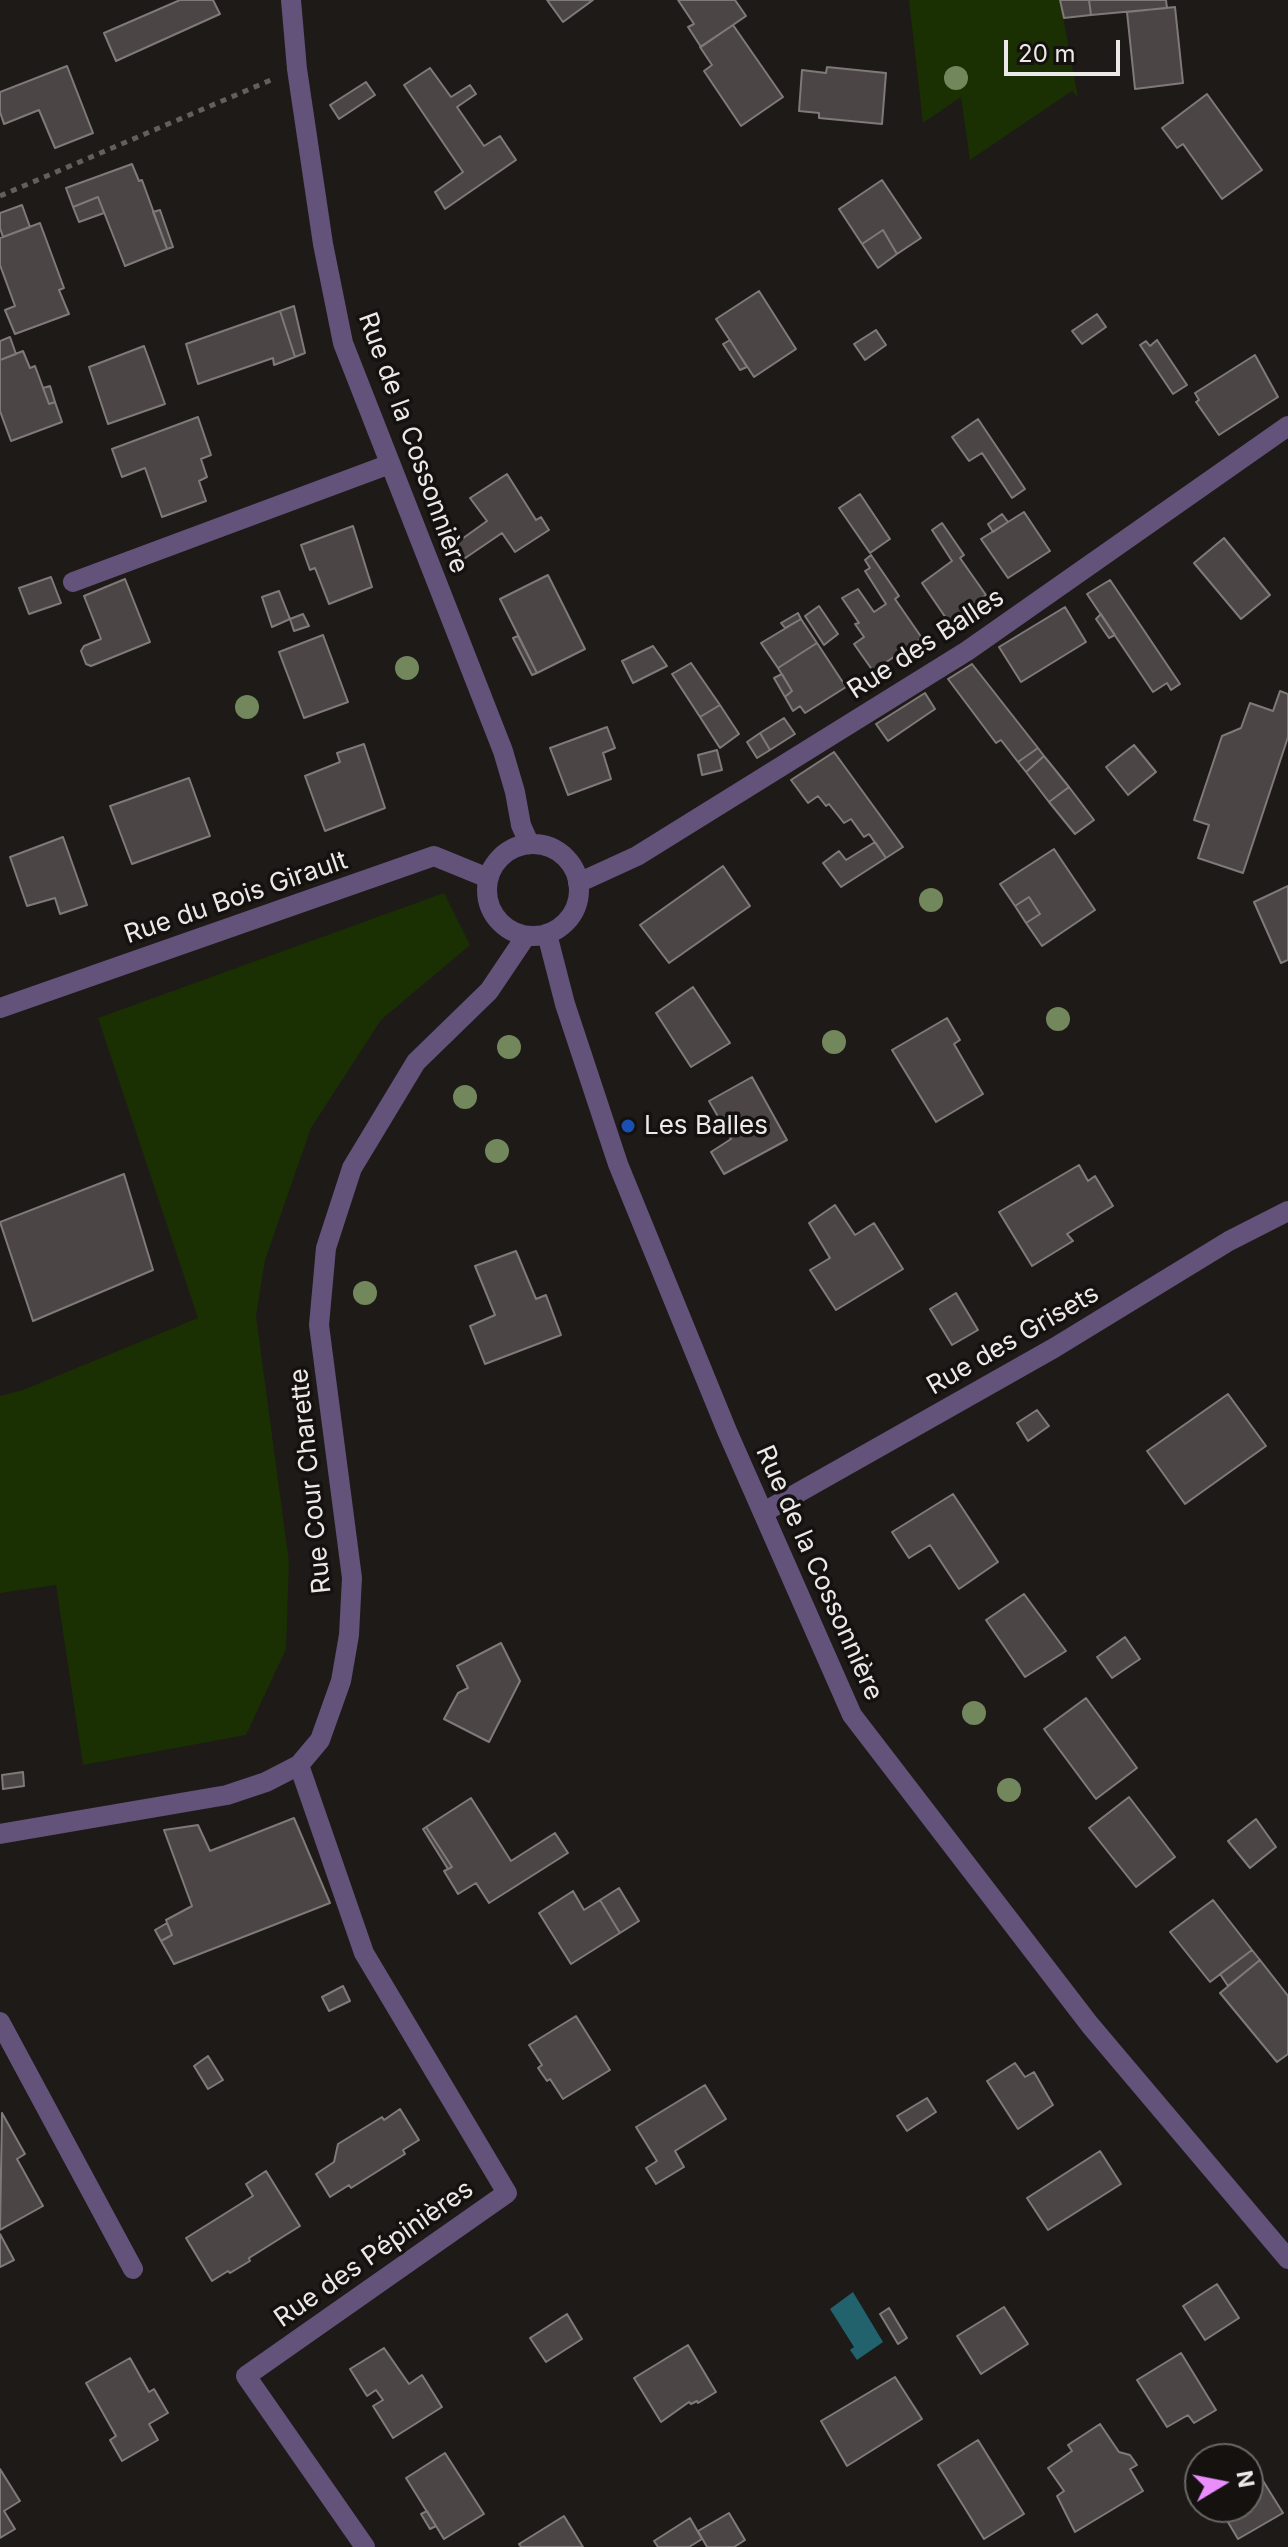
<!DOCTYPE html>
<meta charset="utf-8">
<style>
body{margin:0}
#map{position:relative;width:1288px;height:2547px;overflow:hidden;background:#1e1a18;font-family:Inter,sans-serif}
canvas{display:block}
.north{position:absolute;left:1184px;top:2443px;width:80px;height:80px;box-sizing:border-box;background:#14110f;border:2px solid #6a6866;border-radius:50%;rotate:80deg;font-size:22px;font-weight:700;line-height:32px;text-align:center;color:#eceae8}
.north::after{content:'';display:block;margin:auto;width:28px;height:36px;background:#ea8dfd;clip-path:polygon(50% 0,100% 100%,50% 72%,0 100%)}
.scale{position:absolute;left:1004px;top:40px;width:116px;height:36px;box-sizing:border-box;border:4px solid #eceae8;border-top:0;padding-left:10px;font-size:24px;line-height:28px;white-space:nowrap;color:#eceae8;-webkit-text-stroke:6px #14110f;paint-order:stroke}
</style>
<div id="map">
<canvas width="1288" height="2547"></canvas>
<div class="north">N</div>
<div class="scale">20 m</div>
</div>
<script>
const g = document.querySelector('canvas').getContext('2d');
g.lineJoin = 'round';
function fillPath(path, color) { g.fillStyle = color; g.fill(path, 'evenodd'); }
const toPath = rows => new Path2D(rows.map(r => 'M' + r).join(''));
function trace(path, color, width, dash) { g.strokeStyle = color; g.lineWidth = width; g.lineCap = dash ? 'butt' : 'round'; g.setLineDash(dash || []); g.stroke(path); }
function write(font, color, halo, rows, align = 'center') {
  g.font = font + ' Inter,sans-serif'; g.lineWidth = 7; g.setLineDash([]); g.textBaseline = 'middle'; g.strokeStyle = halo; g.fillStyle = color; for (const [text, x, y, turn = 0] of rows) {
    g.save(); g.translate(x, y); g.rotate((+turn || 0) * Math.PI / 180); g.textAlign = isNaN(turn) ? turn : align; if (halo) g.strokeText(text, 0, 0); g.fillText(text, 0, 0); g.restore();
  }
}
const green = toPath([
 [909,0,1060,0,1078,98,1072,91,970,160,961,97,923,123],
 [444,893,470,945,381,1020,311,1128,265,1260,256,1316,289,1562,286,1649,246,1735,83,1765,56,1585,0,1593,0,1396,23,1390,198,1318,98,1018]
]);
const water = toPath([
 [853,2292,883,2342,857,2360,850,2350,854,2347,830,2309]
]);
const building = toPath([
 [180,0,213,0,220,14,116,61,104,33,180,0],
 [547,0,593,0,563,22,547,0],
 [678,0,735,0,746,16,701,47,688,27,694,24,678,0],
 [1060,0,1089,0,1091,15,1064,18,1060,0],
 [1089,0,1166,0,1167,8,1091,15,1089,0],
 [1175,7,1183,83,1135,89,1127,12,1175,7],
 [733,25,783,97,741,126,704,71,712,65,700,47,733,25],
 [67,66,93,133,55,148,39,110,4,124,0,112,0,92,67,66],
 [827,67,886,73,882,124,819,118,819,113,799,111,802,70,826,73,827,67],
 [430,68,451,97,470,85,476,94,457,107,484,146,500,136,516,160,445,209,435,192,463,172,404,85,430,68],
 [366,82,375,95,339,119,330,105,366,82],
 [1207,94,1262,170,1222,199,1183,144,1177,148,1162,128,1207,94],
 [132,164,139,181,142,180,167,249,125,266,98,197,73,207,66,188,132,164],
 [882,180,921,238,897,254,883,230,862,244,839,209,882,180],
 [98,197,104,213,79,222,73,207,98,197],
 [22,205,30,227,3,237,0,228,0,213,22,205],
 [160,210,173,247,167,249,153,212,160,210],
 [40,223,64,288,59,290,69,314,15,334,5,310,15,306,0,265,0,238,40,223],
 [883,230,897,254,878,268,862,244,883,230],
 [759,291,796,349,754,377,716,319,759,291],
 [294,306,305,353,295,357,280,311,294,306],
 [280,311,295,357,274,365,273,358,198,384,186,344,280,311],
 [1097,314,1106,327,1082,344,1072,331,1097,314],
 [876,330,886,345,865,360,854,344,876,330],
 [10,337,16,354,0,360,0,341,10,337],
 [730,340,747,367,740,370,723,344,730,340],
 [1157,340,1187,385,1173,394,1140,345,1146,341,1150,346,1157,340],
 [144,346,165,404,108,424,89,367,144,346],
 [23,351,30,368,35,366,49,404,55,402,62,422,11,441,0,411,0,360,23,351],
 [1255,355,1278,397,1219,435,1196,402,1199,400,1195,393,1255,355],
 [50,386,55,402,49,404,43,388,50,386],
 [198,417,211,455,201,459,207,477,199,481,206,501,162,517,145,468,122,477,112,449,198,417],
 [978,419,1025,489,1012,498,982,453,969,461,952,437,978,419],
 [507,474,536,520,541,517,549,530,515,552,502,533,455,565,448,549,487,521,470,498,507,474],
 [860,494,890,539,870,553,839,508,860,494],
 [1024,512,1050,551,1008,578,981,539,1024,512],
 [1002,514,1008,522,993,532,988,524,1002,514],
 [942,523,964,555,960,558,986,595,948,621,922,583,952,561,932,530,942,523],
 [353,526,372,587,329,604,315,568,310,570,301,545,353,526],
 [1224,538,1270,595,1241,619,1194,563,1224,538],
 [871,555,899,596,895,599,922,638,873,671,854,644,864,637,855,624,859,623,842,598,858,589,874,612,886,604,865,571,870,568,865,560,871,555],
 [548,575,585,649,537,673,500,599,548,575],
 [51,577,61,603,29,614,19,588,51,577],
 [125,579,150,642,91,666,86,664,81,651,84,646,101,639,84,596,125,579],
 [1110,580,1180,684,1171,690,1167,683,1153,692,1087,594,1110,580],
 [279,591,290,619,272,627,262,597,279,591],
 [819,606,838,634,824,645,805,616,819,606],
 [1065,607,1086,642,1021,682,999,647,1065,607],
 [798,613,801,619,785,628,781,623,798,613],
 [303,614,309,626,294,631,290,619,303,614],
 [1101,614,1115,635,1109,638,1096,619,1101,614],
 [801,619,817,643,778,668,761,643,801,619],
 [323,635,348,702,304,718,279,652,323,635],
 [518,636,537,673,532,675,513,638,518,636],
 [817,643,846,687,805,713,800,706,793,711,785,697,792,691,778,668,817,643],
 [653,646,667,666,633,683,622,661,653,646],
 [691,663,720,705,700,717,672,674,691,663],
 [972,664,1038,748,1018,762,1001,740,996,743,948,679,972,664],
 [782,674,792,691,785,697,774,678,782,674],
 [1280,691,1288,694,1288,737,1243,873,1198,858,1209,825,1194,820,1222,736,1241,728,1250,703,1273,711,1280,691],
 [925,693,935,709,888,741,876,724,925,693],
 [720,705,739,734,720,748,700,717,720,705],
 [784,718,795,734,770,750,760,733,784,718],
 [607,727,615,748,603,753,611,779,568,795,550,748,607,727],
 [760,733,770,750,757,758,747,742,760,733],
 [364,744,385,808,325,831,305,776,340,762,337,753,364,744],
 [1134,745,1156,772,1128,795,1106,767,1134,745],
 [1038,748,1044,756,1026,772,1018,762,1038,748],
 [717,750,722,770,702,775,698,755,717,750],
 [834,752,903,847,886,858,869,834,864,837,851,819,844,823,829,804,826,806,818,796,808,803,791,780,834,752],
 [1044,756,1069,787,1049,802,1026,772,1044,756],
 [189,778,210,836,132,864,110,806,189,778],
 [1069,787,1094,820,1075,834,1049,802,1069,787],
 [63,837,87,905,60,914,55,898,27,906,10,857,63,837],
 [875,842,886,858,841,887,823,863,839,851,846,860,875,842],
 [1054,849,1095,910,1042,946,1026,923,1040,914,1029,897,1015,906,1000,884,1054,849],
 [723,866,750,906,669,963,640,925,723,866],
 [1288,886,1288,960,1281,963,1254,902,1288,886],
 [1029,897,1040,914,1026,923,1015,906,1029,897],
 [693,987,730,1043,691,1067,656,1013,693,987],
 [947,1018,960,1040,954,1044,983,1094,936,1122,892,1050,947,1018],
 [752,1077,787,1140,724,1174,711,1152,731,1139,709,1101,752,1077],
 [1079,1165,1088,1181,1095,1176,1113,1206,1067,1234,1073,1241,1032,1266,999,1212,1079,1165],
 [124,1174,153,1270,33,1321,0,1222,124,1174],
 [835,1205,855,1235,874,1223,903,1269,836,1310,810,1270,830,1258,809,1223,835,1205],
 [516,1251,536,1299,546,1295,561,1335,485,1364,470,1326,495,1315,475,1266,516,1251],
 [956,1293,978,1330,952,1345,930,1309,956,1293],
 [1228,1394,1266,1446,1185,1504,1147,1451,1228,1394],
 [1037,1410,1049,1426,1028,1441,1017,1423,1037,1410],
 [953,1494,998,1562,959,1589,930,1545,909,1558,892,1532,953,1494],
 [1024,1594,1066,1651,1025,1677,986,1620,1024,1594],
 [1125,1637,1140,1659,1112,1678,1097,1657,1125,1637],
 [501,1643,520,1681,489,1742,444,1719,458,1693,468,1688,457,1666,501,1643],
 [1086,1698,1137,1768,1096,1799,1044,1729,1086,1698],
 [23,1772,24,1786,3,1789,2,1775,23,1772],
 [1129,1797,1175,1857,1136,1887,1089,1828,1129,1797],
 [471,1798,511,1861,555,1833,568,1853,489,1903,476,1883,458,1894,444,1871,452,1867,426,1827,471,1798],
 [294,1818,330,1903,174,1964,161,1941,172,1935,166,1920,192,1906,164,1830,198,1825,210,1851,294,1818],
 [1256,1819,1276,1847,1250,1868,1228,1841,1256,1819],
 [426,1827,452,1867,448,1869,423,1829,426,1827],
 [619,1888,639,1921,620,1933,600,1900,619,1888],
 [573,1891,584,1910,600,1900,620,1933,571,1964,539,1913,573,1891],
 [1213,1900,1252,1950,1210,1982,1170,1932,1213,1900],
 [167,1923,172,1935,161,1941,155,1930,167,1923],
 [1252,1950,1260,1960,1228,1986,1220,1974,1252,1950],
 [1260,1960,1288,1996,1288,2054,1277,2062,1220,1993,1260,1960],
 [343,1986,350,2001,329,2011,322,1997,343,1986],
 [576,2016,610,2070,563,2099,550,2079,547,2081,538,2068,542,2065,529,2045,576,2016],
 [208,2056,223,2080,208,2089,194,2066,208,2056],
 [1015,2063,1025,2077,1034,2072,1053,2105,1018,2129,987,2081,1015,2063],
 [705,2085,726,2119,675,2151,684,2167,656,2184,646,2168,657,2161,636,2127,705,2085],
 [927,2098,936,2112,907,2131,897,2116,927,2098],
 [400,2109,419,2140,403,2150,405,2154,351,2188,349,2185,330,2197,316,2174,334,2162,338,2144,382,2117,384,2120,400,2109],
 [2,2113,25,2154,17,2159,43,2206,0,2230,2,2113],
 [1100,2151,1121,2184,1048,2230,1027,2198,1100,2151],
 [266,2171,300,2226,249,2258,250,2261,230,2273,228,2271,212,2281,186,2238,253,2196,246,2184,266,2171],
 [0,2234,14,2260,0,2267,0,2234],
 [1217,2284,1239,2318,1205,2340,1183,2306,1217,2284],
 [1004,2307,1028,2344,981,2374,957,2336,1004,2307],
 [889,2308,907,2338,898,2344,880,2314,889,2308],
 [567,2314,582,2339,546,2362,530,2338,567,2314],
 [688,2345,716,2392,698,2403,697,2401,691,2404,689,2402,661,2422,634,2378,688,2345],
 [384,2348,409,2384,422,2375,442,2407,393,2438,373,2406,383,2400,376,2390,367,2396,350,2369,384,2348],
 [1181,2353,1216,2410,1194,2423,1188,2415,1167,2427,1137,2380,1181,2353],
 [130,2358,149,2392,154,2389,168,2413,149,2424,158,2440,122,2461,110,2440,116,2436,86,2383,130,2358],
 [895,2377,922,2419,847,2466,821,2421,895,2377],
 [1100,2424,1119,2452,1130,2455,1137,2465,1130,2469,1143,2491,1075,2532,1057,2496,1064,2491,1048,2468,1072,2451,1068,2445,1100,2424],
 [978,2440,1024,2514,984,2539,938,2465,978,2440],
 [445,2453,484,2514,444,2539,406,2478,445,2453],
 [1247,2455,1283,2513,1238,2539,1219,2507,1248,2507,1248,2459,1240,2459,1247,2455],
 [0,2469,20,2501,4,2511,15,2529,0,2538,0,2469],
 [427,2511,436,2526,430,2529,421,2514,427,2511],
 [729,2513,745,2540,734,2547,707,2547,698,2531,729,2513],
 [564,2516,583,2547,521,2547,519,2544,564,2516],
 [690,2518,702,2539,689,2547,658,2547,654,2541,690,2518]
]);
const path = toPath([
 [0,196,271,80]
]);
const minor = toPath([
 [291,0,297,69,323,244,343,343,503,751,515,792,521,825,529,843],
 [73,582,390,464],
 '487 890a46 46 0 1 1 92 0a46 46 0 1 1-92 0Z',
 [578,883,637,856,967,651,1288,426],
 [547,934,565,1004,618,1164,727,1431,852,1715,1090,2025,1288,2259],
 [0,1008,434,856,488,878],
 [764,1512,1054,1348,1229,1241,1288,1211],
 [299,1765,364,1953,507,2193,246,2376,365,2547],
 [0,1834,227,1795,266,1782,299,1765,320,1740,341,1681,349,1635,352,1578,319,1325,326,1248,352,1168,416,1062,489,991,526,936],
 [0,2022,133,2269]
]);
const trees = [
 [956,78],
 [407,668],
 [247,707],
 [931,900],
 [1058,1019],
 [834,1042],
 [509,1047],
 [465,1097],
 [497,1151],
 [365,1293],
 [974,1713],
 [1009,1790]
];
const markers = [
 [628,1126,8,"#1a4fb4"]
];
const streetNames = [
 ["Rue de la Cossonnière",413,443,70],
 ["Rue des Balles",926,644,-33],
 ["Rue du Bois Girault",236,898,-19],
 ["Rue des Grisets",1013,1340,-30],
 ["Rue Cour Charette",311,1481,-96],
 ["Rue de la Cossonnière",819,1573,66],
 ["Rue des Pépinières",374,2254,-35]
];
const poiNames = [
 ["Les Balles",644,1126]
];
fillPath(green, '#1a2f02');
fillPath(water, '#22626d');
fillPath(building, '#4b4645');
trace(building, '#7f7a79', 2);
trace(path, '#625f5d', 5, [6, 6]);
trace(minor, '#635279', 20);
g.fillStyle = '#72875c';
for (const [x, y] of trees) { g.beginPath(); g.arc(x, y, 12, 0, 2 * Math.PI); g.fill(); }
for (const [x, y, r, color] of markers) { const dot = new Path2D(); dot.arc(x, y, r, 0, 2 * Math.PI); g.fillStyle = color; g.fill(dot); trace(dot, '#14110f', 3); }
write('26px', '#eceae8', '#14110f', streetNames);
write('26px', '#eceae8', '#14110f', poiNames, 'left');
</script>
